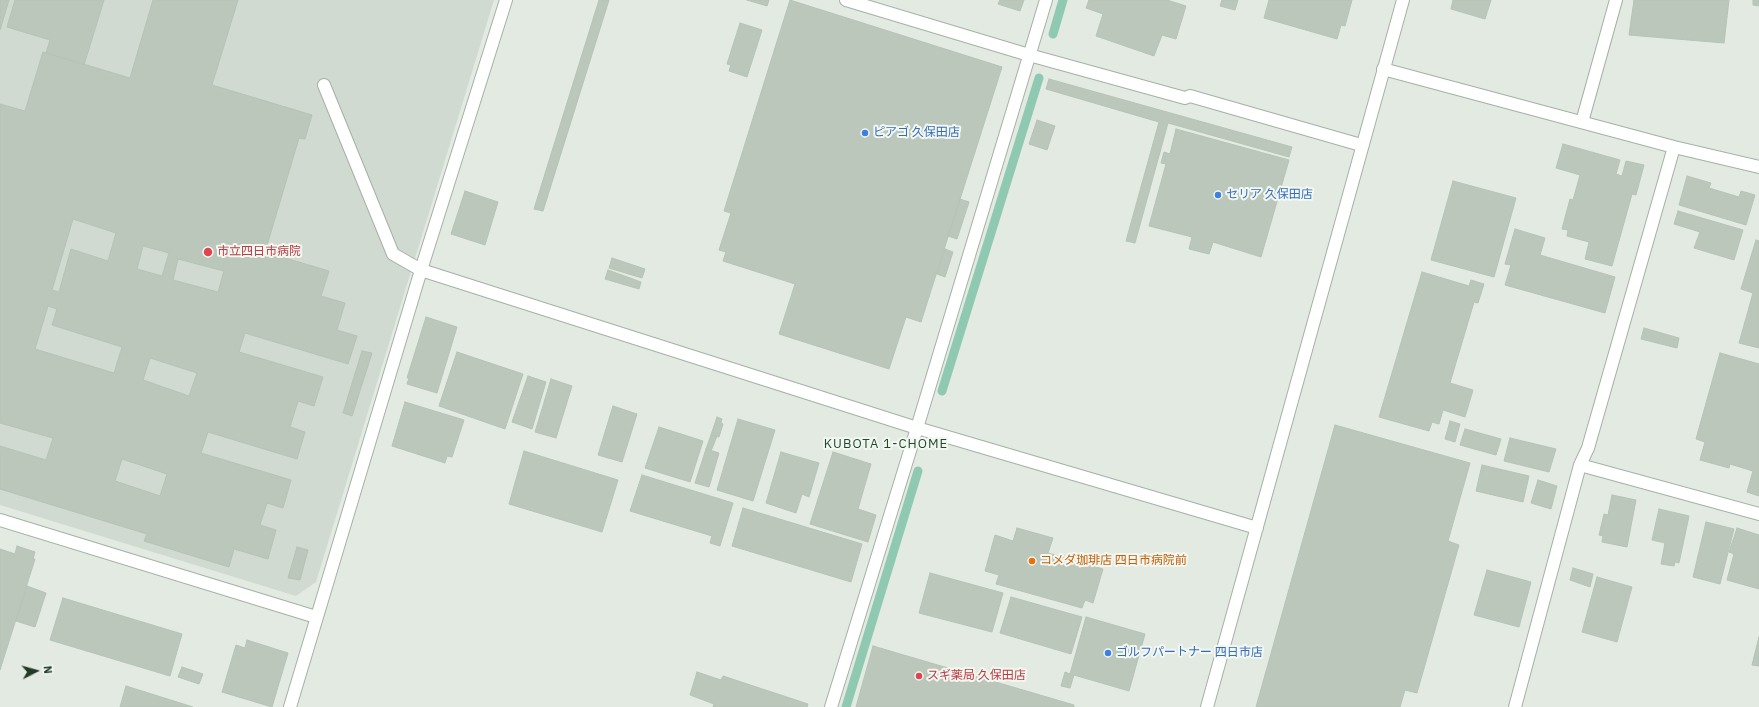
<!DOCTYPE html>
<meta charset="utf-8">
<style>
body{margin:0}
#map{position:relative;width:1759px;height:707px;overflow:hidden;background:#e2eae2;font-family:"IBM Plex Sans",sans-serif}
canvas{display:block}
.north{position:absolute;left:16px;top:651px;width:40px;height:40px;-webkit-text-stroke:3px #f2f7f2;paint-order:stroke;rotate:84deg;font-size:11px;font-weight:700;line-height:16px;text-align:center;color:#243927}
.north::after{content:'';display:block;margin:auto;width:14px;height:18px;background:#243927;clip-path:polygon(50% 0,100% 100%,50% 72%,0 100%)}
</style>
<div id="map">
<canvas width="1759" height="707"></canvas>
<div class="north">N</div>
</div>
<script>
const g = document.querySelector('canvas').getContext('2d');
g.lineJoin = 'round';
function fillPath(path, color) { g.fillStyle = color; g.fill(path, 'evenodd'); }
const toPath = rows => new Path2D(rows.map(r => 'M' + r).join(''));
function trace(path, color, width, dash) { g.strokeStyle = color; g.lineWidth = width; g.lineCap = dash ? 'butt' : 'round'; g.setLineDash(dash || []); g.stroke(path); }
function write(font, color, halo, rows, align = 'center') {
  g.font = font + ' "IBM Plex Sans","Noto Sans JP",sans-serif'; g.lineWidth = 4; g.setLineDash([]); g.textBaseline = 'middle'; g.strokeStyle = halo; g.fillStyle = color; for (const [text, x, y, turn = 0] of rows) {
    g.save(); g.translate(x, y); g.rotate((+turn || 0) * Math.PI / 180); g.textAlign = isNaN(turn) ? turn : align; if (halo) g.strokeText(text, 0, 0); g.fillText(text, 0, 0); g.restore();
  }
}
const built = toPath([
 [0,0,494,0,316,582,296,596,0,505]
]);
const stream = toPath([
 [1053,34,1063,0],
 [942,391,1039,78],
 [846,707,918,471]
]);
const building = toPath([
 [0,0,9,0,0,30,0,0],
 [15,0,104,0,84,65,46,53,50,40,7,27,15,0],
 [153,0,238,0,212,85,312,115,305,139,299,138,265,252,329,271,321,296,345,303,337,330,357,336,348,364,245,333,239,352,323,377,314,406,298,401,290,427,305,432,297,459,208,432,201,453,291,480,283,508,267,503,260,525,276,530,268,559,234,549,229,567,144,541,147,534,0,489,0,446,46,460,53,438,0,423,0,104,25,111,43,52,130,78,153,0],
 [73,219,116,233,108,261,71,249,59,292,52,290,73,219],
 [143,246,169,253,162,276,137,269,143,246],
 [178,259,224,271,218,292,173,280,178,259],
 [48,306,57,309,52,325,122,347,114,373,35,349,48,306],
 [150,358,197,373,189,396,143,380,150,358],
 [122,459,167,474,160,496,115,481,122,459],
 [599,0,609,0,543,211,534,209,599,0],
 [747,0,769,0,767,6,747,0],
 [790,0,1002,67,921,322,906,317,889,369,779,334,795,284,723,261,726,252,719,250,731,213,724,211,790,0],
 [1000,0,1024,0,1020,11,998,4,1000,0],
 [1089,0,1167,0,1186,6,1176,39,1162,35,1154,56,1096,36,1103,14,1086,8,1089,0],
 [1222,0,1238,0,1235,10,1220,6,1222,0],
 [1269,0,1352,0,1345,26,1341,25,1337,39,1264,18,1269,0],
 [1453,0,1491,0,1485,19,1451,9,1453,0],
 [1634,0,1729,0,1724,43,1629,35,1634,0],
 [1753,0,1759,0,1759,6,1753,5,1753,0],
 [740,23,762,30,747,77,729,71,731,65,727,64,740,23],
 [1049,79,1292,147,1289,157,1168,123,1135,243,1126,241,1159,122,1046,89,1049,79],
 [1037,120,1055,126,1047,150,1029,144,1037,120],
 [1176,129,1289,160,1261,257,1213,242,1209,254,1189,249,1192,237,1149,226,1166,164,1161,163,1164,152,1170,154,1176,129],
 [1563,144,1620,160,1616,174,1622,176,1626,161,1644,165,1636,195,1632,194,1612,266,1585,259,1589,242,1567,236,1568,230,1562,229,1570,199,1573,200,1580,175,1556,168,1563,144],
 [1687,176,1711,183,1709,188,1739,197,1741,191,1755,195,1746,225,1679,205,1687,176],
 [1453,181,1516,198,1494,277,1431,260,1453,181],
 [465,191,498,202,485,245,451,234,465,191],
 [960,199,969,202,957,239,948,236,960,199],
 [1678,211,1743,230,1734,260,1694,248,1700,232,1674,224,1678,211],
 [1515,229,1545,238,1540,255,1615,277,1605,313,1505,285,1511,265,1505,264,1515,229],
 [1756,240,1759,241,1759,348,1739,343,1753,293,1741,289,1756,240],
 [945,249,953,252,945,277,937,274,945,249],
 [612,258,645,269,642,278,609,268,612,258],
 [608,270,641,282,639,289,605,279,608,270],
 [1422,272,1469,286,1471,280,1484,284,1478,303,1474,302,1450,383,1473,390,1465,417,1443,410,1439,424,1432,422,1429,431,1379,417,1422,272],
 [426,317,457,327,437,393,407,384,409,378,407,378,426,317],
 [1644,328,1679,338,1677,348,1641,339,1644,328],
 [362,351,372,353,352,416,343,413,362,351],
 [457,352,523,374,505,429,439,406,457,352],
 [1720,353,1759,364,1759,496,1747,492,1753,471,1730,464,1729,468,1700,460,1705,442,1696,439,1720,353],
 [528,376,546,382,532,429,512,422,528,376],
 [551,379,572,386,556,438,535,432,551,379],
 [405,402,464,420,452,457,447,456,445,463,392,446,405,402],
 [613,406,637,414,622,462,598,455,613,406],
 [717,417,722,419,721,423,723,424,719,437,711,435,717,417],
 [738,419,775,430,753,501,717,490,738,419],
 [1450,421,1460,424,1455,442,1445,439,1450,421],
 [1335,425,1470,463,1448,541,1459,545,1417,693,1405,690,1400,707,1256,707,1335,425],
 [659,427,703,441,690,482,645,468,659,427],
 [1465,429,1501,439,1496,455,1460,445,1465,429],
 [711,435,717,436,711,451,706,449,711,435],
 [1510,438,1556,449,1549,472,1504,461,1510,438],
 [706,449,719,453,709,487,695,483,706,449],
 [524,451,618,480,602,532,509,504,524,451],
 [781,452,819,463,809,497,802,494,796,513,766,503,781,452],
 [833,452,871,464,858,509,876,515,868,542,810,524,833,452],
 [1482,465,1529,476,1523,502,1476,491,1482,465],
 [642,475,733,503,720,546,710,543,712,536,630,511,642,475],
 [1538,480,1557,486,1551,509,1531,503,1538,480],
 [1612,495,1636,500,1627,547,1602,542,1603,536,1599,535,1604,514,1608,515,1612,495],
 [743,508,862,544,851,582,732,546,743,508],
 [1659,509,1689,516,1679,563,1675,562,1674,566,1661,564,1665,543,1652,540,1659,509],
 [1706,522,1734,529,1720,584,1693,577,1706,522],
 [1017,528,1053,538,1048,553,1103,569,1093,603,1085,600,1082,608,996,584,999,575,985,571,995,535,1013,541,1017,528],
 [1737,528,1759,535,1759,589,1727,580,1734,554,1729,552,1737,528],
 [17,546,35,552,33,559,35,559,0,670,0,549,15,554,17,546],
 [297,547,308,550,300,580,288,578,297,547],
 [1573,568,1593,574,1590,587,1570,580,1573,568],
 [1487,570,1531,582,1519,627,1474,615,1487,570],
 [930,573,1003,593,992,632,919,613,930,573],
 [1597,577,1632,587,1617,642,1582,632,1597,577],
 [27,586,46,593,35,627,16,621,27,586],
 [1011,597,1082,617,1071,654,1000,633,1011,597],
 [63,598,182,634,170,676,50,640,63,598],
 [1086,617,1145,634,1129,691,1074,675,1070,688,1061,686,1065,672,1070,674,1086,617],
 [1759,637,1759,666,1752,665,1759,637],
 [247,640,288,653,272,707,222,692,236,645,245,648,247,640],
 [873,646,1074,705,1074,707,856,707,873,646],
 [182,667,203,674,199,684,178,677,182,667],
 [697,672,721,680,723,676,808,704,807,707,713,707,714,704,690,695,697,672],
 [126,686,193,707,120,707,126,686]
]);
const service = toPath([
 [324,85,393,254,421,270],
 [1582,122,1616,0]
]);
const minor = toPath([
 [846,0,1029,55,1185,98,1190,96,1361,145],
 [1383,69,1674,147,1759,167],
 [1580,465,1759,514],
 [0,520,316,617],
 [290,707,421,270,506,0],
 [831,707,917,428,1046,0],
 [1515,707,1580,465,1588,448,1674,147]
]);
const tertiary = toPath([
 [421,270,917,428,1257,528],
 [1207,707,1403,0]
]);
const markers = [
 [865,133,4,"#3f7fe0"],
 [1218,195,4,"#3f7fe0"],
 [208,252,5,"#e0444e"],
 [1032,561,4,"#e8710a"],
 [1108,653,4,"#3f7fe0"],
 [919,676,4,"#e0444e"]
];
const shopNames = [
 ["ピアゴ 久保田店",873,133],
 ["セリア 久保田店",1226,195],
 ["ゴルフパートナー 四日市店",1116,653]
];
const healthNames = [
 ["市立四日市病院",217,252],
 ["スギ薬局 久保田店",927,676]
];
const foodNames = [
 ["コメダ珈琲店 四日市病院前",1040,561]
];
const neighbourhoodNames = [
 ["KUBOTA 1-CHOME",886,444]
];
fillPath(built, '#d0dad0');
trace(stream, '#90c9b1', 9);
fillPath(building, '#bbc7bb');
trace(building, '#b5c3b5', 1);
trace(service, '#a5b1a6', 14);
trace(minor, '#a5b1a6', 14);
trace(tertiary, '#a5b1a6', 14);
trace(service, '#fff', 12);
trace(minor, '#fff', 12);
trace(tertiary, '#fff', 12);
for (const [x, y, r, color] of markers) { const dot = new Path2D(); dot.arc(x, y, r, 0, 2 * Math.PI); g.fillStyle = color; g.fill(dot); trace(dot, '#f2f7f2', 1.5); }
write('12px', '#366cbe', '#f2f7f2', shopNames, 'left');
write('12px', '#be3a42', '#f2f7f2', healthNames, 'left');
write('12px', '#c56008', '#f2f7f2', foodNames, 'left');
g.letterSpacing = '1px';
write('13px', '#224829', '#f2f7f2', neighbourhoodNames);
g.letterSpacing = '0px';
</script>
